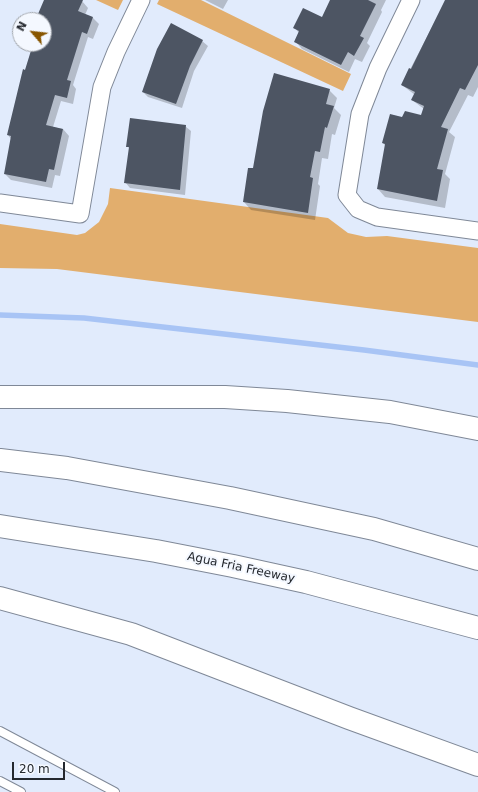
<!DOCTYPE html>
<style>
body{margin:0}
#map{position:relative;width:478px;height:792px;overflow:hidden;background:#e1ebfc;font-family:"DejaVu Sans",sans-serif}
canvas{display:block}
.north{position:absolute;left:12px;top:12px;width:40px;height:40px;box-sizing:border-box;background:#f4f8ff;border:1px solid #a1a5ab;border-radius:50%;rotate:298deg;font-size:11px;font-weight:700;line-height:16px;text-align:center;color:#24282e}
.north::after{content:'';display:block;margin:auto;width:14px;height:18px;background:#885600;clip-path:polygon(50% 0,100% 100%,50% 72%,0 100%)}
.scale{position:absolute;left:12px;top:762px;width:53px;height:18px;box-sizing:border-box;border:2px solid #24282e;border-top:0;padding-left:5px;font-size:12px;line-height:14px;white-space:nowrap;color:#24282e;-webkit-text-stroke:3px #f4f8ff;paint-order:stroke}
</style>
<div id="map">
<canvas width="478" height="792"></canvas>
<div class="north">N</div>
<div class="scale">20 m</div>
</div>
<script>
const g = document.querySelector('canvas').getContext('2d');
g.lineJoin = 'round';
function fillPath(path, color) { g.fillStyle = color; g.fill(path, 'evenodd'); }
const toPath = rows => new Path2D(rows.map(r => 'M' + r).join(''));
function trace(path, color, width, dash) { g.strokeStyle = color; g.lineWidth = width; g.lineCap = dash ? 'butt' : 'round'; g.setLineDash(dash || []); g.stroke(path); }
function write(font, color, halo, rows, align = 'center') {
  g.font = font + ' "DejaVu Sans",sans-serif'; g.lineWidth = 4; g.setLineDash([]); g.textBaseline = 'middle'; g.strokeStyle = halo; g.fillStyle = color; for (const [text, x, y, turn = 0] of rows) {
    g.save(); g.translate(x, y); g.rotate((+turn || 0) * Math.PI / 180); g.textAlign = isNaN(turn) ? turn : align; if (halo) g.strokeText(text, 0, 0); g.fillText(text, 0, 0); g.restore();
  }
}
const green = toPath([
 [96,0,123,0,118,10],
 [159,0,201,0,351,74,343,91,157,4],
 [110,188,328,218,348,233,366,237,387,236,478,248,478,322,57,269,0,268,0,224,77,235,85,233,99,222,108,204]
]);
const shadow = toPath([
 [45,0,82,1,88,8,85,15,93,18,99,24,93,39,88,37,73,85,76,89,73,104,61,101,53,127,63,129,69,136,60,176,55,175,52,188,11,180,5,174,11,139,8,135,25,71,34,44,44,44,44,20,42,20,43,17,40,14],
 [205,0,228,0,223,9],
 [331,0,386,0,381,10,382,12,367,43,370,46,362,62,355,59,349,72,302,49,295,41,299,33,294,27,322,18],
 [446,0,478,0,478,87,473,97,468,95,449,132,455,137,445,174,450,179,445,208,385,197,378,189,386,146,383,143,403,118,421,117,424,109,412,100,415,95,402,85],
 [202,41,208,46,194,71,182,108,148,97,143,92],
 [329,90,337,98,334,108,341,115,335,135,332,134,328,159,322,158,318,184,320,186,315,220,251,210,244,202,254,170],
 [185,126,191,131,185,195,130,188,125,182,130,149,127,146]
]);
const stream = toPath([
 [0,315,84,318,364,350,478,365]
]);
const building = toPath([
 [44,0,83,0,78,11,93,17,87,34,82,32,67,80,71,81,67,98,55,95,46,125,63,129,54,170,49,169,46,182,4,174,11,136,7,135,23,69,25,70,33,44,44,44,44,16,38,14],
 [330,0,368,0,376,4,360,36,364,38,354,56,348,52,341,65,294,42,299,31,293,28,303,8,322,17],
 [445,0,478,0,478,65,465,90,460,88,441,127,448,129,437,169,443,170,437,201,377,189,385,144,382,143,390,114,402,117,405,111,421,115,424,106,411,100,415,92,401,85,409,68,411,69],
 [171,23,203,40,190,66,176,104,142,92,157,49],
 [274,73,330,89,326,104,334,106,327,128,325,127,320,152,315,151,310,177,313,178,308,213,243,202,248,168,253,168,263,111],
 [130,118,186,125,180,190,124,183,129,147,126,147]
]);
const service = toPath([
 [0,731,115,792],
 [0,781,21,792]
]);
const minor = toPath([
 [411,0,378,68,360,114,347,195,358,209,377,217,478,231],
 [0,203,80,214,102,87,116,52,141,0]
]);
const motorway = toPath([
 [0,397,225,397,287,401,390,412,478,429],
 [0,460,67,468,230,498,374,529,478,559],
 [0,526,156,551,233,566,306,582,478,628],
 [0,598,131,634,349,718,478,765]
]);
const streetNames = [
 ["Agua Fria Freeway",241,568,12]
];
fillPath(green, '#e2ae6d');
fillPath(shadow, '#0003');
trace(stream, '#a8c4f5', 5.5);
fillPath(building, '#4d5563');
trace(service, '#7f8897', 10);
trace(minor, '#7f8897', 19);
trace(motorway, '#7f8897', 24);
trace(service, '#fff', 8);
trace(minor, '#fff', 17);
trace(motorway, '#fff', 22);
write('12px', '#24282e', '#f4f8ff', streetNames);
</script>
